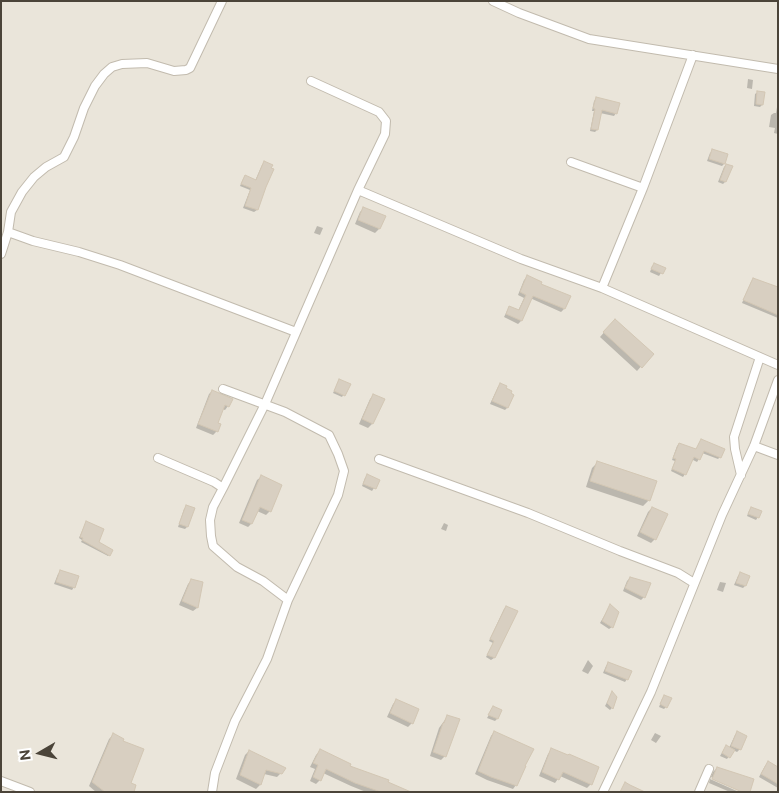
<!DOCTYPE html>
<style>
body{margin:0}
#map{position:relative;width:779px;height:793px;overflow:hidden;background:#f6f3ec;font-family:"Public Sans",sans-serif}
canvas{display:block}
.frame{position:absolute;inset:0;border:2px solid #4b4439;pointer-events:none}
.north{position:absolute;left:15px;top:728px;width:50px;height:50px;-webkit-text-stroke:4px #fff;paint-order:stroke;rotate:262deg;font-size:14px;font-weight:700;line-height:20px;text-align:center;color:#4b4439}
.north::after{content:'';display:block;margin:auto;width:18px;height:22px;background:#4b4439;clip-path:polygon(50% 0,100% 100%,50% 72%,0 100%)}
</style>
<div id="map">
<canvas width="779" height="793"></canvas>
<div class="frame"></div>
<div class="north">N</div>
</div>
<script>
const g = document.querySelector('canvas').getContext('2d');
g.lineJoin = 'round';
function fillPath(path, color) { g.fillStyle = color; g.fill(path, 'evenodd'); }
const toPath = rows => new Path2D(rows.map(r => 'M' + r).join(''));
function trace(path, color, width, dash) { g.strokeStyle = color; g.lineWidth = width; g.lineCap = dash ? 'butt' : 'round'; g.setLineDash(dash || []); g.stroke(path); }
const residential = toPath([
 [1,1,778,1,778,792,1,792]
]);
const shadow = toPath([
 [748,79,753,80,752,89,747,88],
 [758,92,762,105,760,107,754,106,755,94],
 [596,99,616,113,614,116,600,113,597,130,595,132,590,131,594,111,592,111,594,101],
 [778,101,778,134,774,133,775,128,769,127,771,115,774,113,776,113],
 [713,150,724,164,722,166,707,161,710,153],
 [264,163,265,187,257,210,254,212,243,208,250,190,240,186,243,179,245,176,255,181,262,165],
 [726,165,725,182,723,184,718,182,724,167],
 [364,208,379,229,375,233,355,224,360,212],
 [317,226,323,228,320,235,314,233],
 [652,266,664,268,659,276,650,272],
 [527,277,540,285,564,309,561,312,530,298,521,321,518,324,504,317,507,311,510,308,518,311,524,298,518,295,524,280],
 [753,279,778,290,778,318,742,303,751,282],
 [615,320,652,354,637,371,600,337],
 [339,380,349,385,342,397,333,393],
 [500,385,513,395,507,408,505,410,490,404,498,387],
 [212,391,228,406,225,410,222,409,216,424,219,425,216,432,213,435,196,428,209,394],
 [374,395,383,400,372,424,368,428,359,424,370,399],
 [701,441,720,457,718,459,702,453,699,459,697,462,691,459,685,474,683,477,671,471,675,461,672,460,677,446,679,444,696,450,699,443],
 [597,463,649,500,643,506,586,487,592,468],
 [368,476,374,488,372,491,362,486,365,478],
 [261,477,270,511,266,515,257,511,251,524,248,527,239,523,257,480],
 [186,507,193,509,187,527,185,529,178,527,184,509],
 [652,508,655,539,651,543,637,536,648,512],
 [751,508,758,517,756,520,747,516,749,511],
 [444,523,448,525,446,531,441,529],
 [85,524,97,542,109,555,108,556,81,542,82,540,79,538],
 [60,572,74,587,72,590,54,584,58,574],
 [740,573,745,586,743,588,734,585,738,576],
 [630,578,644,597,641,600,623,591,627,581],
 [192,580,197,608,193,611,179,605,188,584],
 [720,582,726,583,723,592,717,590],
 [610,606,612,627,609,629,600,623],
 [506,607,516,612,494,658,491,660,486,657,493,643,489,641,504,609],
 [588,660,593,666,588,674,582,671],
 [608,663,627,679,625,682,603,673,606,666],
 [612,693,615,698,612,708,610,710,605,706],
 [665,696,666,707,664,709,659,707,662,699],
 [397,700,412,723,408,727,387,717,393,704],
 [493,708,497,719,495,721,487,718],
 [447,717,445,756,441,760,430,756,439,728],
 [494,732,516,785,513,789,487,780,475,774,491,736],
 [655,733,661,736,656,743,651,740],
 [737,733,740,749,737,752,733,750,727,759,720,756,724,749,729,748,735,735],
 [113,735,129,784,133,792,96,792,89,786,109,739],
 [552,750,591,784,587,788,560,776,555,783,539,776,548,754],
 [249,751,281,773,277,777,264,774,260,785,256,789,236,779,245,755],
 [320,751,348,767,409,792,366,792,351,786,323,773,320,780,316,784,310,781,315,769,310,767,316,755],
 [765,766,778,768,778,788,759,777],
 [717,768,746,792,711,777,713,772],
 [710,779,739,792,730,792,709,783]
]);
const building = toPath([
 [757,91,765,92,763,105,756,104,757,91],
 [596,97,620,103,617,114,602,110,598,130,591,129,595,109,593,108,596,97],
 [712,149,728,154,725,164,709,159,712,149],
 [264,161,273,165,271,168,274,169,266,187,258,210,245,206,251,188,241,184,245,175,256,180,264,161],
 [726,164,733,166,726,182,720,180,726,164],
 [363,207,386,216,380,229,358,220,363,207],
 [654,263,666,268,663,274,651,269,654,263],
 [527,275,542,282,541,284,571,296,565,309,533,296,522,321,506,314,509,306,519,310,526,295,520,292,527,275],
 [753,278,778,287,778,315,743,300,753,278],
 [615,319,654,354,642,368,603,332,615,319],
 [339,379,351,384,345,396,334,391,339,379],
 [500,383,507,386,506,388,512,391,511,393,514,395,508,408,492,401,500,383],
 [212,390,233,399,229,407,225,405,218,423,221,424,218,432,198,424,212,390],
 [373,394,385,399,373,424,362,419,373,394],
 [701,439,725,449,721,458,704,451,700,460,694,457,686,475,672,469,676,459,673,458,679,443,696,449,701,439],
 [597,461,657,481,650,501,590,481,597,461],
 [367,474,380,480,376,489,363,484,367,474],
 [261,475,282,485,271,512,260,507,252,524,242,520,261,475],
 [186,505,195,508,188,527,179,524,186,505],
 [652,507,668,514,656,540,640,532,652,507],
 [751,507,762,511,759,518,748,514,751,507],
 [86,521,104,529,99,542,113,550,110,556,82,540,83,538,80,537,86,521],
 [60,570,79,576,75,588,56,582,60,570],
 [740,572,750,576,746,586,736,583,740,572],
 [630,577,651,583,645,598,625,588,630,577],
 [191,579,203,582,198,608,182,601,191,579],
 [610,604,619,612,613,628,602,621,610,604],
 [506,606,518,611,495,658,487,655,494,641,490,639,506,606],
 [608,662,632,671,628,680,605,671,608,662],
 [612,691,617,697,613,709,607,703,612,691],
 [664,695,672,698,667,708,660,704,664,695],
 [396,699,419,709,413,724,390,713,396,699],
 [493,706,502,710,498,719,488,715,493,706],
 [447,715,460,719,446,757,433,752,443,723,444,723,447,715],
 [494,731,534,749,525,766,526,766,517,786,491,777,478,771,494,731],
 [737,731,747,736,741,750,731,746,737,731],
 [113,733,124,739,123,741,144,749,131,783,136,785,134,792,105,792,92,782,113,733],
 [726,745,735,750,730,758,722,753,726,745],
 [551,748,568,755,569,754,599,767,592,785,563,772,559,780,542,772,551,748],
 [320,749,351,764,350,766,389,780,388,782,411,792,381,792,355,783,326,769,321,781,313,777,318,765,313,763,320,749],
 [249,750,286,768,282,774,266,770,261,785,240,775,249,750],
 [768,761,778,767,778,784,761,774,768,761],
 [717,767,754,779,750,792,742,792,712,779,717,767],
 [625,782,630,785,645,792,620,792,625,782]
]);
const minor = toPath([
 [493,1,519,13,589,39,778,69],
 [571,162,643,188],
 [358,190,521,259,602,288,778,365],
 [8,232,33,241,79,252,120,265,296,332],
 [1,254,8,232,11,212,22,192,34,177,46,167,64,157,74,137,84,108,95,86,104,74,112,67,122,64,147,63,174,71,186,70,190,68,222,1],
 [602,288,643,188,693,55],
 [223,389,285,412,329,435,338,454,344,471,338,495,288,600],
 [754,446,778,455],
 [158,458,214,482,223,488,213,507,210,520,211,536,213,546,237,567,263,581,288,600,267,659,235,721,215,773,212,792],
 [379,459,528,513,620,551,678,573,694,583],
 [741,475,735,449,734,437,760,357],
 [223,488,265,404,358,190,385,134,386,121,379,112,311,81],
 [1,781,30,792],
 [603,792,651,692,722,515,754,446,778,380],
 [699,792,709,769]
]);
fillPath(residential, '#eae5da');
fillPath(shadow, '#0003');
fillPath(building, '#d8cfc1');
trace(building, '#d3c7b4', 1);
trace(minor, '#c2bbae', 10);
trace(minor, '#fff', 8);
</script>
